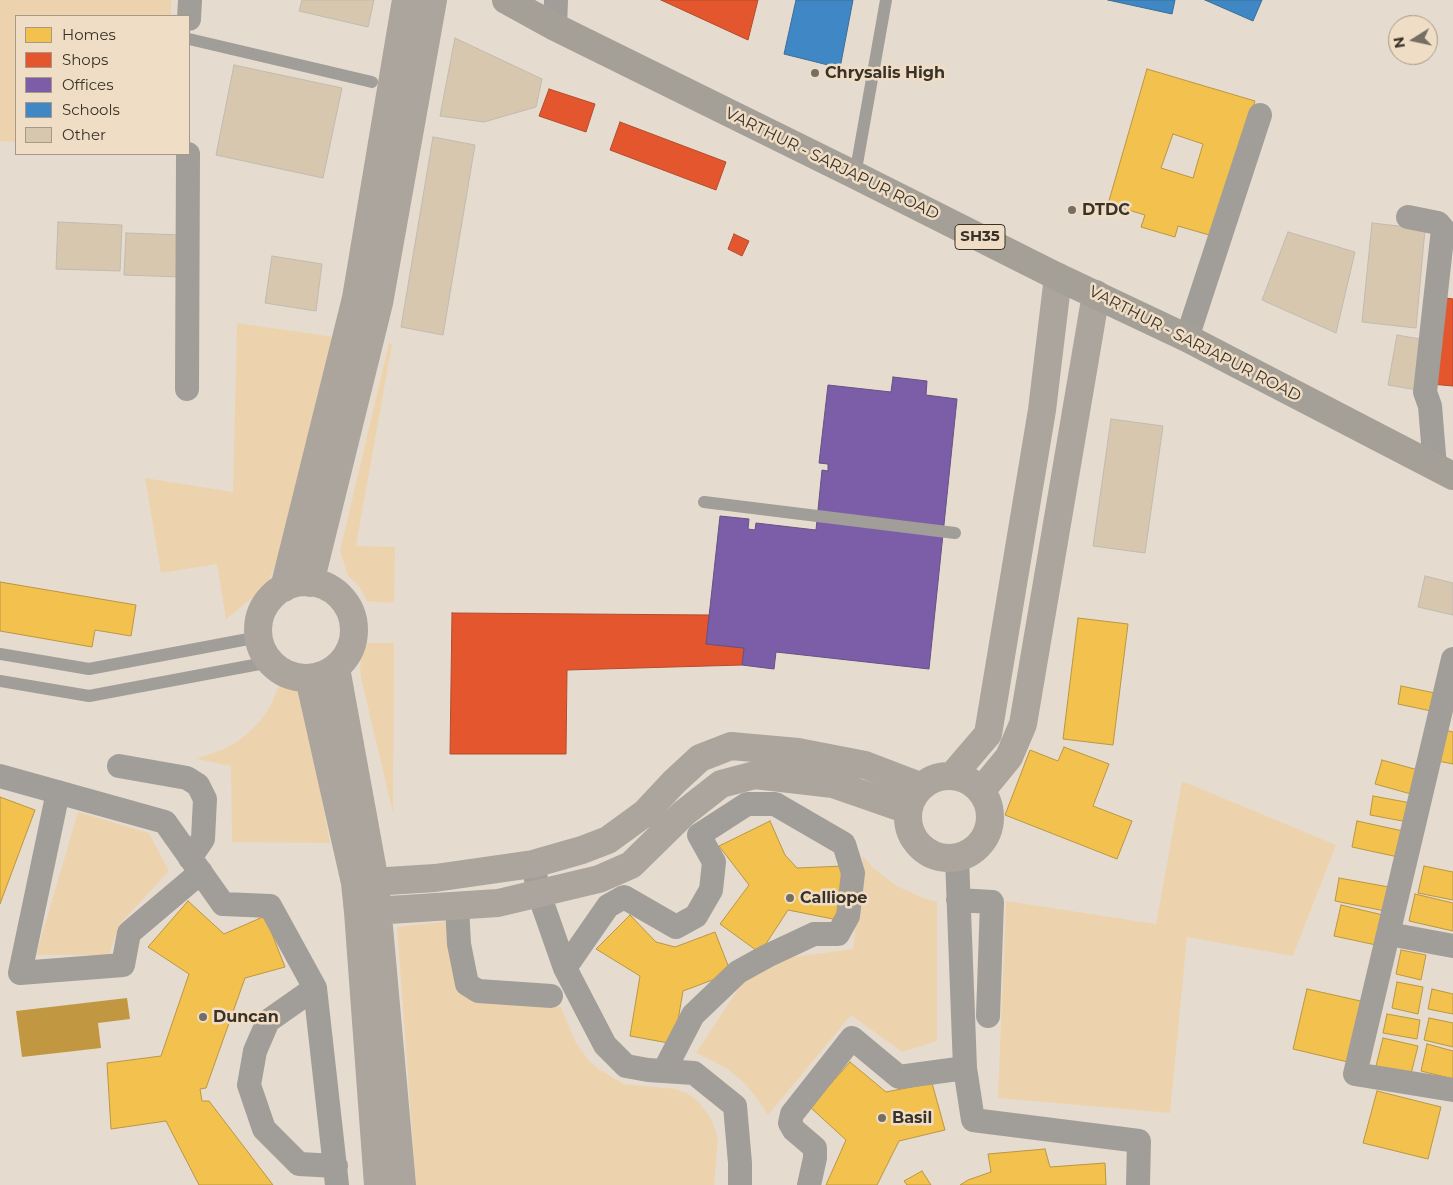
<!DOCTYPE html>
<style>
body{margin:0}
#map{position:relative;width:1453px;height:1185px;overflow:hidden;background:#e5dccf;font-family:Montserrat,sans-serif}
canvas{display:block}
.legend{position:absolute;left:15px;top:15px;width:175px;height:140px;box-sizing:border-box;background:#efddc5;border:1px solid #a69987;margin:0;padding:6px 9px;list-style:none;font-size:15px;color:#393229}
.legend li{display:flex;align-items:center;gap:10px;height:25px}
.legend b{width:25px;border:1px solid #a69987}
.north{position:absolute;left:1388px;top:15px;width:50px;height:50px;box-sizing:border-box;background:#efddc5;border:1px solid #a69987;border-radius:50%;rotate:260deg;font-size:14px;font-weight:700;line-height:20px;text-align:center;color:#393229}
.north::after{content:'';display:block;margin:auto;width:18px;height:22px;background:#756e63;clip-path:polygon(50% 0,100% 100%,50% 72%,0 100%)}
</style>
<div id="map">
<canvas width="1453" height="1185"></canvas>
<ul class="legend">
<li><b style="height:14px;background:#f2c14e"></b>Homes</li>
<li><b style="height:14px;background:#e4572e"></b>Shops</li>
<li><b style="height:14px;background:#7b5ea7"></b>Offices</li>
<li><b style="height:14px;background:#3f88c5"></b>Schools</li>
<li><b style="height:14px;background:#d7c7af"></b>Other</li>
</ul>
<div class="north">N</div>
</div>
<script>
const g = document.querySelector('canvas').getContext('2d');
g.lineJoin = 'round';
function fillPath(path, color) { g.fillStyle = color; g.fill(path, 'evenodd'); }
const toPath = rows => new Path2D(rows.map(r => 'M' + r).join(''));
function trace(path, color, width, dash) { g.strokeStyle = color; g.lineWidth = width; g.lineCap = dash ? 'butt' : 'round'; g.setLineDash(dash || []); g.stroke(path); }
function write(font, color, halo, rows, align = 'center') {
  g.font = font + ' Montserrat,sans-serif'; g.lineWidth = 5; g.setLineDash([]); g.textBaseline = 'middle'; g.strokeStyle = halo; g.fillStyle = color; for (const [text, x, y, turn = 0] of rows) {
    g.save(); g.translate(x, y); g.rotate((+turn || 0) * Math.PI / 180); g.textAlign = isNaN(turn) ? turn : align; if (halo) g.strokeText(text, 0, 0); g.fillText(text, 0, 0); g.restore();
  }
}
const green = toPath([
 [0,0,171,0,171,16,16,16,16,142,0,141],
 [237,323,335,337,284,545,266,587,226,619,217,564,161,573,145,478,233,492],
 [389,343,392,344,356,546,395,547,394,603,367,601,359,586,348,576,340,551],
 [367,643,394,643,393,813,361,678,360,668,361,658],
 [282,679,296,688,301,694,307,719,330,843,232,842,231,766,197,759,224,749,237,742,249,732,260,721,269,708],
 [1182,781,1336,845,1293,956,1187,937,1170,1113,998,1098,1006,901,1156,924],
 [78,812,149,833,169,871,119,925,109,955,36,955],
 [863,856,873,868,897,886,923,898,937,902,937,1041,902,1052,851,1015,768,1115,757,1098,744,1083,729,1070,713,1061,696,1053,756,962,853,949],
 [451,921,472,994,561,1007,575,1041,590,1062,600,1070,624,1084,676,1089,688,1094,698,1101,712,1120,718,1139,714,1185,416,1185,397,927]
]);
const water = toPath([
 [127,998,130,1019,98,1023,101,1048,22,1057,16,1011]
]);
const homes = toPath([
 [1147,69,1255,101,1216,237,1178,226,1175,237,1141,227,1145,215,1108,204,1147,69],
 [1173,134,1203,144,1193,178,1161,168,1173,134],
 [0,582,136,605,131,636,95,630,92,647,0,631,0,582],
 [1078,618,1128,624,1113,745,1063,739,1078,618],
 [1401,686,1435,693,1431,711,1398,704,1401,686],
 [1439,729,1453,732,1453,764,1433,760,1439,729],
 [1064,747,1109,764,1093,806,1132,821,1117,859,1005,815,1030,750,1058,761,1064,747],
 [1382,760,1418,770,1411,794,1375,784,1382,760],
 [1373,796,1411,803,1408,822,1370,815,1373,796],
 [0,797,35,810,0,904,0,797],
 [770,821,785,855,797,868,844,866,838,920,788,910,760,953,720,924,749,885,719,846,770,821],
 [1357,821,1403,831,1398,857,1352,847,1357,821],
 [1424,866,1453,872,1453,900,1418,893,1424,866],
 [1339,878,1389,887,1385,911,1335,901,1339,878],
 [1415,894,1453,903,1453,931,1409,921,1415,894],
 [188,901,224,934,265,916,285,967,245,978,206,1088,200,1089,202,1101,209,1101,273,1185,199,1185,166,1121,111,1129,107,1063,161,1056,189,974,148,947,188,901],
 [1341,905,1383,915,1376,945,1334,936,1341,905],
 [630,915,656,942,675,947,715,932,731,973,683,991,674,1044,630,1036,640,976,596,949,630,915],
 [1401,950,1426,955,1421,980,1396,974,1401,950],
 [1397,982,1423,987,1418,1014,1392,1008,1397,982],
 [1307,989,1365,1002,1352,1063,1293,1049,1307,989],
 [1432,989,1453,994,1453,1014,1428,1009,1432,989],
 [1387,1014,1420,1020,1417,1039,1383,1033,1387,1014],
 [1429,1018,1453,1023,1453,1047,1424,1040,1429,1018],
 [1383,1038,1418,1046,1411,1074,1376,1066,1383,1038],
 [1427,1044,1453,1051,1453,1079,1421,1071,1427,1044],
 [850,1062,886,1092,932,1083,945,1130,899,1141,877,1185,826,1185,846,1140,810,1107,850,1062],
 [1377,1091,1441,1107,1428,1159,1363,1143,1377,1091],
 [1045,1149,1050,1167,1105,1163,1106,1185,960,1185,968,1180,991,1172,988,1154,1045,1149],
 [922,1171,931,1185,907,1185,904,1181,922,1171]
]);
const shops = toPath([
 [661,0,758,0,748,40,661,0],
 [549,89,595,104,586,132,539,116,549,89],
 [620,122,726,162,716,190,610,150,620,122],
 [734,234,749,241,742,256,728,249,734,234],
 [1439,297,1453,299,1453,386,1431,384,1439,297],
 [452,613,709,615,706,644,744,648,742,665,567,670,566,754,450,754,452,613]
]);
const offices = toPath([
 [893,377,927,381,926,395,957,399,929,669,776,652,774,669,742,665,744,648,706,644,720,516,749,519,748,529,755,530,756,523,816,530,822,470,828,471,828,464,819,463,828,385,891,392,893,377]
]);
const schools = toPath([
 [796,0,853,0,840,68,784,54,796,0],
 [1108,0,1175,0,1172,14,1108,0],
 [1205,0,1262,0,1253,21,1205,0]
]);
const building = toPath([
 [302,0,374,0,368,27,299,11,302,0],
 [455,38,542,79,536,107,484,122,440,116,455,38],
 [234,65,342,88,323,178,216,155,234,65],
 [433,137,475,145,443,335,401,327,433,137],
 [58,222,122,225,120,271,56,269,58,222],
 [1372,223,1425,229,1416,328,1362,322,1372,223],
 [1288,232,1355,252,1336,333,1262,300,1288,232],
 [126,233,182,235,181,277,124,275,126,233],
 [272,256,322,264,316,311,265,303,272,256],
 [1397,335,1426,340,1417,390,1388,385,1397,335],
 [1111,419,1163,426,1145,553,1093,546,1111,419],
 [1425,576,1453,583,1453,615,1418,607,1425,576]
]);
const lane = toPath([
 [189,39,372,82],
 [855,175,886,0],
 [704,502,955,533],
 [0,654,89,669,259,637],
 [0,681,89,696,270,662]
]);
const street = toPath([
 [189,19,190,0],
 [555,27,556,0],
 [1408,217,1438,223,1443,229,1425,392,1430,406,1435,467],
 [1187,338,1260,115],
 [187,389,188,154],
 [1453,659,1355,1074,1453,1090],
 [119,766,187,778,198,785,205,799,203,839,190,858],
 [0,776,165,822,223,904,270,906,315,988,337,1185],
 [58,792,20,973,123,965,129,933,201,872],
 [957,858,965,1068,973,1120,1139,1141,1138,1185],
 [533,864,539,894,565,968,605,1045,626,1066,648,1070,694,1073,735,1106,740,1163,740,1185],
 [958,900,992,902,988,1016],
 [457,906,459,944,467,984,478,991,551,996],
 [1389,934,1453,946],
 [565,968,608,906,624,897,676,927,696,916,711,890,714,862,699,835,747,804,775,804,844,844,853,873,848,916,838,934,814,934,767,956,738,972,693,1015,664,1071],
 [315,988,268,1021,255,1051,249,1085,264,1129,299,1164,336,1166],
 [809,1185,815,1158,815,1148,794,1130,790,1123,792,1114,852,1038,899,1077,965,1068]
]);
const secondary = toPath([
 '258 630a48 48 0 1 1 96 0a48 48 0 1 1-96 0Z',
 [310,583,379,303,433,0],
 [284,588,356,298,406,0],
 [336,668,375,882,402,1185],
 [309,678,355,883,358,912,378,1185],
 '908 817a41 41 0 1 1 82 0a41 41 0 1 1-82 0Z',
 [952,776,988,734,1042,410,1058,277],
 [981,791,1009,757,1023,724,1096,294],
 [355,883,435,878,533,864,582,850,608,840,645,813,674,782,700,758,731,746,798,752,865,765,920,786],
 [358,912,498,903,599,879,631,865,684,813,721,784,755,775,833,784,908,810]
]);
const primary = toPath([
 [506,0,555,27,855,175,1058,277,1187,338,1453,476]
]);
const markers = [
 [815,73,5,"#756e63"],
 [1072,210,5,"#756e63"],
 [790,898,5,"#756e63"],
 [203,1017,5,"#756e63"],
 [882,1118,5,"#756e63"]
];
const shields = [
 [980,237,50]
];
const shieldNames = [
 ["SH35",980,237]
];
const poiNames = [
 ["Chrysalis High",825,73],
 ["DTDC",1082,210],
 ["Calliope",800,898],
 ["Duncan",213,1017],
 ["Basil",892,1118]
];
const streetNames = [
 ["VARTHUR - SARJAPUR ROAD",832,164,26],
 ["VARTHUR - SARJAPUR ROAD",1195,344,27]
];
fillPath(green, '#edd3ad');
fillPath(water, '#c29742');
fillPath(homes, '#f2c14e');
trace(homes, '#ba9643', 1);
fillPath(shops, '#e4572e');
trace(shops, '#b14c2c', 1);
fillPath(offices, '#7b5ea7');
trace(offices, '#675181', 1);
fillPath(schools, '#3f88c5');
trace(schools, '#3d6e96', 1);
fillPath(building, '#d7c7af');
trace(building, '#c1bab0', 1);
trace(lane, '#a19d98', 12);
trace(street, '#a19d98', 24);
trace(secondary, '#aba59d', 28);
trace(primary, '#a5a097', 28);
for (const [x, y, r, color] of markers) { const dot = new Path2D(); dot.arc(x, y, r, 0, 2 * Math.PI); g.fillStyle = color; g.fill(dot); trace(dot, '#efddc5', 2); }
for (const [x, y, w] of shields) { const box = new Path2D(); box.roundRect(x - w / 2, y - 12.5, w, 25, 4); g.fillStyle = '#efddc5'; g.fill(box); trace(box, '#393229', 1); }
write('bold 15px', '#393229', null, shieldNames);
write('bold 16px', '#393229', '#efddc5', poiNames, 'left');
write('16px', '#393229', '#efddc5', streetNames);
</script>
